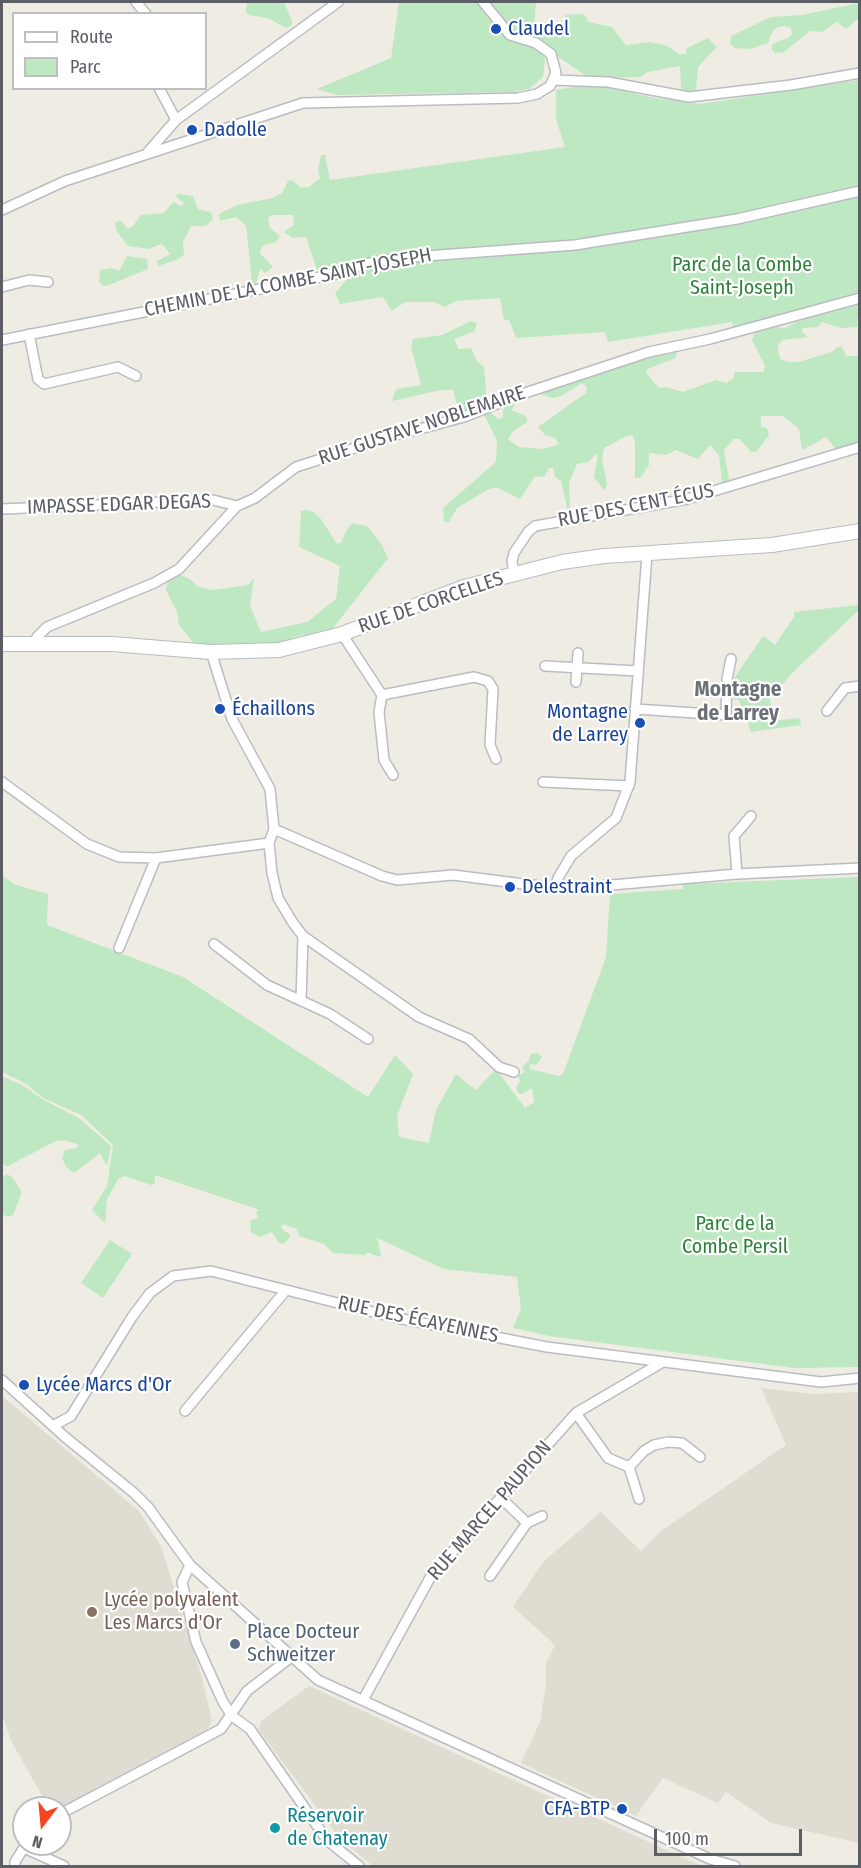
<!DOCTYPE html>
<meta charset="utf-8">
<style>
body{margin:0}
#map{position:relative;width:861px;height:1868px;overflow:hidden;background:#efede3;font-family:"Fira Sans Condensed",sans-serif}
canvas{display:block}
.frame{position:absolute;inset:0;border:3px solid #5b5e65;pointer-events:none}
.legend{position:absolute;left:12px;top:12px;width:195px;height:78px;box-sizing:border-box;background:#fff;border:2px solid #bdbfc1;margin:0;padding:8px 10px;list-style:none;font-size:18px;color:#5b5e65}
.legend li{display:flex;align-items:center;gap:12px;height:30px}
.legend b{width:30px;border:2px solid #bdbfc1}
.north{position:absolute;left:12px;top:1796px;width:60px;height:60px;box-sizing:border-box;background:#fff;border:2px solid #bdbfc1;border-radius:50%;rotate:196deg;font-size:16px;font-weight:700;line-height:24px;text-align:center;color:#5b5e65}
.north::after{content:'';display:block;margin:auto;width:21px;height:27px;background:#f64521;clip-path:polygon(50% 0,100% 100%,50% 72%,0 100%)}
.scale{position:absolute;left:654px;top:1829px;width:148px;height:27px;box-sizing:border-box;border:3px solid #5b5e65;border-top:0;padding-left:8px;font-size:18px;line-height:21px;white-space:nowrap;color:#5b5e65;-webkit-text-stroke:4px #fff;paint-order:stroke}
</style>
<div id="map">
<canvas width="861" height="1868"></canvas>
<div class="frame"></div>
<ul class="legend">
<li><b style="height:8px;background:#fff"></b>Route</li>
<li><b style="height:16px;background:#bde8c1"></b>Parc</li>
</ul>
<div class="north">N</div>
<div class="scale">100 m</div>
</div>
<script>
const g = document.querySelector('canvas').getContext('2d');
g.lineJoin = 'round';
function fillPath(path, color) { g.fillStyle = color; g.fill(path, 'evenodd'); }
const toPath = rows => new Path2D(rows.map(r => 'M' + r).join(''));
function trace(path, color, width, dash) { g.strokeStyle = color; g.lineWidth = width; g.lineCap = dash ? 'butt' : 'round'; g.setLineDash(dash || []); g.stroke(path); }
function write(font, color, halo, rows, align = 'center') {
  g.font = font + ' "Fira Sans Condensed",sans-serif'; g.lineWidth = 4.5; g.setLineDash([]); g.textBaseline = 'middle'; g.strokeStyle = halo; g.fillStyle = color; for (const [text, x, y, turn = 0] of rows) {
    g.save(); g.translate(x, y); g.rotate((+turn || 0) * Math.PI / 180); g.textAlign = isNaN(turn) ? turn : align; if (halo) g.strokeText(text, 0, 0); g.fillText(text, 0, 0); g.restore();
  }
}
const education = toPath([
 [761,1388,813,1394,859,1392,859,1843,771,1823,726,1792,718,1803,663,1778,636,1816,521,1763,540,1722,546,1685,546,1663,555,1645,513,1607,543,1562,601,1512,641,1551,661,1531,786,1445],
 [2,1396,139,1511,161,1546,202,1678,212,1721,208,1729,59,1808,49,1808,11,1741,2,1714],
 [309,1686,596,1818,702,1866,373,1866,340,1839,259,1730,261,1721]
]);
const green = toPath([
 [247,2,284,2,292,21,291,26,286,28,268,18,249,15,246,12],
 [399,2,536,2,534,32,545,59,543,77,529,89,512,92,337,95,317,89,391,58],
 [859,3,859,18,846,29,837,22,822,32,810,31,784,52,775,53,772,50,772,44,788,38,792,34,791,28,784,26,776,28,771,34,768,43,751,49,735,48,730,44,731,36,771,17,802,15],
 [578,14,585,15,588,22,612,27,626,45,651,42,667,46,679,54,685,54,687,48,708,38,717,47,698,67,696,91,687,94,681,87,680,66,648,72,640,77,601,78,585,75,554,54,538,37,540,31,561,38,561,23,566,15],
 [859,80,859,294,734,328,732,322,608,342,605,332,516,338,509,320,504,320,500,298,456,301,445,307,434,302,405,302,392,311,383,297,340,304,335,293,351,274,359,273,353,261,334,271,317,270,306,237,293,238,284,232,294,225,293,215,272,215,268,218,270,228,280,236,276,242,266,244,261,248,260,253,273,267,265,273,260,269,256,284,252,282,246,226,236,217,220,221,219,214,237,205,273,198,282,193,288,181,292,180,301,188,309,187,320,178,318,171,321,155,325,155,330,180,565,147,556,119,556,90,590,84,655,98,700,104],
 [178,194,193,196,198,209,211,212,213,219,206,226,191,226,183,242,184,255,178,259,158,266,157,261,170,254,165,247,161,244,149,249,128,246,116,230,115,223,120,220,128,229,132,227,141,215,164,213,173,202,181,206,184,203,176,197],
 [127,256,147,259,148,269,109,285,104,286,99,282,100,270,112,268,119,271],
 [859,302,857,327,841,328,822,322,818,327,803,328,802,332,808,337,783,340,778,345,778,352,781,360,788,362,798,362,832,352,837,347,842,347,846,356,859,356,859,442,836,449,826,437,802,450,799,429,792,423,783,416,761,416,761,427,767,428,769,435,756,452,751,452,740,439,734,439,724,450,729,480,722,483,719,455,710,445,698,459,676,450,666,455,649,453,649,465,640,478,635,478,635,444,633,436,627,436,604,448,602,459,607,485,604,490,594,477,598,453,588,462,577,464,569,483,570,509,568,512,561,481,555,477,553,468,549,468,544,477,535,476,520,499,496,487,487,490,457,508,449,522,444,522,443,508,496,462,497,440,483,413,488,410,498,419,503,418,503,410,508,403,515,403,512,410,527,417,527,422,513,431,508,439,519,447,542,449,554,446,559,444,555,438,546,436,538,427,586,393,587,387,582,383,561,396,553,398,540,394,552,385,672,350,677,353,676,358,648,369,646,373,659,388,667,387,683,392,716,380,726,383,734,378,734,372,763,372,765,366,752,340,754,334,764,326,785,328,815,312],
 [471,321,477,323,475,331,454,339,459,349,471,348,477,361,484,367,487,402,466,413,459,411,453,390,441,390,392,401,396,389,421,385,411,347,413,339,442,335],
 [306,510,314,512,321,519,337,544,341,543,346,531,352,523,367,526,382,545,388,558,330,632,325,635,301,635,277,643,221,647,195,645,179,625,177,612,166,590,169,576,173,572,190,579,198,587,213,590,248,585,254,578,250,606,261,632,307,622,336,599,340,566,299,547,301,511],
 [858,605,859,610,792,673,770,699,773,721,800,718,801,725,751,732,739,700,734,699,731,692,732,681,763,636,775,645,794,617,794,612],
 [2,876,16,885,48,894,47,925,183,977,368,1097,395,1055,413,1074,397,1116,399,1137,429,1143,436,1110,456,1074,476,1090,496,1069,525,1108,534,1102,532,1088,522,1094,518,1093,516,1088,520,1081,518,1076,524,1072,522,1067,529,1061,530,1054,537,1053,542,1057,536,1065,530,1064,530,1069,559,1076,563,1074,606,957,610,894,683,889,683,884,859,877,859,1367,794,1368,549,1336,513,1328,521,1309,517,1277,444,1269,377,1238,381,1255,379,1257,367,1252,365,1255,333,1253,324,1244,299,1236,297,1229,283,1224,281,1228,291,1236,285,1243,280,1244,272,1232,260,1237,251,1232,250,1220,258,1218,256,1212,260,1210,155,1175,155,1183,151,1185,125,1176,119,1178,107,1199,105,1223,92,1210,107,1186,113,1145,81,1115,43,1098,25,1083,2,1072],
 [2,1076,24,1086,42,1099,79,1118,111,1146,107,1166,100,1153,74,1173,66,1167,62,1158,65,1150,77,1148,79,1145,65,1140,56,1141,6,1167,2,1162],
 [7,1174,12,1177,22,1192,13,1215,8,1217,2,1214,2,1178],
 [110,1240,132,1254,103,1298,81,1283]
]);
const street = toPath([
 [136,2,146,14],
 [554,80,608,82,689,97,791,85,860,73],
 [159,88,176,120],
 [148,152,176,120,338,2],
 [2,210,65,181,303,103,518,98,537,94,550,86,556,73,551,54,536,43,510,35,483,2],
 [2,287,29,280,48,282],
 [29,334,38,379,44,384,118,367,136,376],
 [2,340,336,274,359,265,399,258,575,245,737,219,860,191],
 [2,509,213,500,237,506],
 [514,574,512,561,514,553,528,532,535,526,687,499,860,447],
 [342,634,382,695,379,712,384,760,393,775],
 [35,645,37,637,47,627,154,583,179,569,237,506,255,498,296,467,386,438,464,417,519,395,649,352,710,339,860,298],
 [211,652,232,719,270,789,274,829,269,843,272,873,278,898,293,923,303,936,419,1017,469,1039,499,1067,514,1072],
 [545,666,638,671],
 [576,682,578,653],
 [382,695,474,677,488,681,493,689,490,745,496,759],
 [635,709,726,715,727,679,731,659],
 [827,711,845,688,860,686],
 [2,782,87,844,119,857,156,858,269,843],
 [543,782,629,786],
 [274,829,382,876,397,880,453,875,555,888,578,888,737,874,860,868],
 [737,874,734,836,751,816],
 [555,888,558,878,571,856,616,818,630,782,647,554],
 [214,944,267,985,330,1014,368,1039],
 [119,948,156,858],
 [301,1000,303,936],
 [2,1380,65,1437,134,1493,148,1507,190,1565,318,1680,710,1859,735,1866],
 [185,1411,286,1290],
 [576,1413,608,1458,629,1467],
 [53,1426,71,1416,132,1317,150,1293,173,1276,211,1271,397,1318,547,1347,821,1382,860,1378],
 [629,1467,644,1451,654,1445,668,1442,682,1443,700,1457],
 [629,1467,639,1499],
 [527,1523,542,1516],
 [190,1565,182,1582,196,1642,223,1702,232,1716,250,1729,327,1840,359,1866],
 [490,1576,527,1523,501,1498],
 [363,1700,431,1576,576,1413,661,1363],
 [60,1814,221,1729,247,1691,290,1658],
 [24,1848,64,1866],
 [15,1866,15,1862,26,1844]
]);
const secondary = toPath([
 [2,644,112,644,211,652,279,650,342,634,464,587,562,562,604,556,772,545,860,531]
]);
const markers = [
 [496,29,6,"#1a4fb4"],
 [192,130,6,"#1a4fb4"],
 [220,709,6,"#1a4fb4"],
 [640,723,6,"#1a4fb4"],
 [510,887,6,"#1a4fb4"],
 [24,1385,6,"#1a4fb4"],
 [92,1612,6,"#8d6e63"],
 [235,1644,6,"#5c6f8a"],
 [622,1809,6,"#1a4fb4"],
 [275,1828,6,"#0f9aa8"]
];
const transitNames = [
 ["Claudel",508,29],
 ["Dadolle",204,130],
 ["Échaillons",232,709],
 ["Montagne",628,712,"right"],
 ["de Larrey",628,735,"right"],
 ["Delestraint",522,887],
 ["Lycée Marcs d'Or",36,1385],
 ["CFA-BTP",610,1809,"right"]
];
const parkNames = [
 ["Parc de la Combe",742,265],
 ["Saint-Joseph",742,288],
 ["Parc de la",735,1224],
 ["Combe Persil",735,1247]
];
const streetNames = [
 ["CHEMIN DE LA COMBE SAINT-JOSEPH",288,283,-11],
 ["RUE GUSTAVE NOBLEMAIRE",422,426,-18],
 ["IMPASSE EDGAR DEGAS",119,505,-2],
 ["RUE DES CENT ÉCUS",636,506,-11],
 ["RUE DE CORCELLES",431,603,-19],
 ["RUE DES ÉCAYENNES",418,1320,12],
 ["RUE MARCEL PAUPION",490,1511,-49]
];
const educationNames = [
 ["Lycée polyvalent",104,1600],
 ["Les Marcs d'Or",104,1623]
];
const serviceNames = [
 ["Place Docteur",247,1632],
 ["Schweitzer",247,1655]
];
const cultureNames = [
 ["Réservoir",287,1816],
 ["de Chatenay",287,1839]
];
const neighbourhoodNames = [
 ["Montagne",738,690],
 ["de Larrey",738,714]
];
fillPath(education, '#dfddd1');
fillPath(green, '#bde8c1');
trace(street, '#babcc3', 12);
trace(secondary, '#b8bbc2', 16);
trace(street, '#fff', 9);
trace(secondary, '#fff', 14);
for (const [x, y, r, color] of markers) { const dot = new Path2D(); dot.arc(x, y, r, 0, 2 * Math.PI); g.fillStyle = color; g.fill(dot); trace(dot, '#fff', 2); }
write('20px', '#164399', '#fff', transitNames, 'left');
write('20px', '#2d8239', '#fff', parkNames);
write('20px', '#5b5e65', '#fff', streetNames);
write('20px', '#785e54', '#fff', educationNames, 'left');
write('20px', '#4e5e75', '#fff', serviceNames, 'left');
write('20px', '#0d838f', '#fff', cultureNames, 'left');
write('bold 21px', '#6c7077', '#fff', neighbourhoodNames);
</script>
